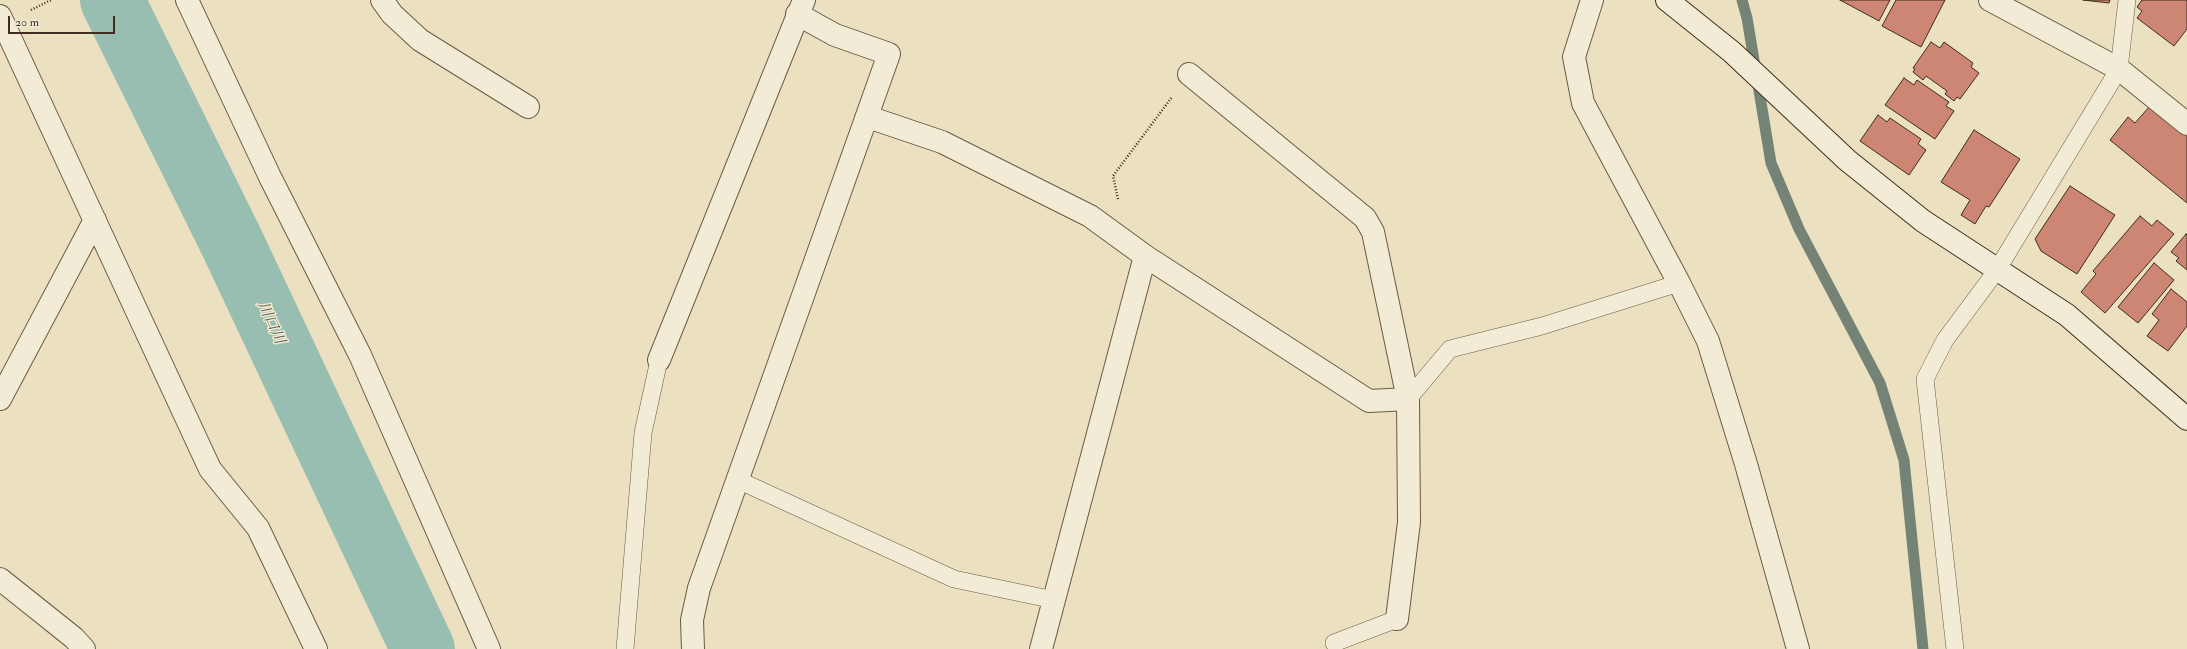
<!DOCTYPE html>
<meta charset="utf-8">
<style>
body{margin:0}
#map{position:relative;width:2187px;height:649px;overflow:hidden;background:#ebe0bf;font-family:"IM FELL Double Pica",serif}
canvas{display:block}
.scale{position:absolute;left:8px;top:16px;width:107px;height:18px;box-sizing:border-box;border:2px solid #402d1e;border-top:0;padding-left:5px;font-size:12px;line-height:14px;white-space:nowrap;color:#402d1e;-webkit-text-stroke:3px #f2ebd5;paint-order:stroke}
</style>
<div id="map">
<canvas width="2187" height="649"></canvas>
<div class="scale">20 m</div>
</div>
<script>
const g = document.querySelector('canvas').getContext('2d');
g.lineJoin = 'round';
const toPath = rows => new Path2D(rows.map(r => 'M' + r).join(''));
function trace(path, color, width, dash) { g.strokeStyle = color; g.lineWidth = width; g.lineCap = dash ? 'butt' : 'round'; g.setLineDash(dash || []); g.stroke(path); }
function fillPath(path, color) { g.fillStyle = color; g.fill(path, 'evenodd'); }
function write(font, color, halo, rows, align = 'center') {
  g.font = font + ' "IM FELL Double Pica","Noto Serif JP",serif'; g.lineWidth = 3; g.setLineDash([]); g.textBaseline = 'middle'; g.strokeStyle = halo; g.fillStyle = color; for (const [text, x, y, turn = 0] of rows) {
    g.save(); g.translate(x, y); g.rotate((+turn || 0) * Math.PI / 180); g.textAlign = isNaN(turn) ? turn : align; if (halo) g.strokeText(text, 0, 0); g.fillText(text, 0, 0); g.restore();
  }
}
const stream = toPath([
 [1742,0,1747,18,1771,163,1799,229,1880,383,1904,460,1923,649]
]);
const river = toPath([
 [112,0,232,243,423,649]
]);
const building = toPath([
 [1840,0,1890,0,1879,21,1840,0],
 [1896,0,1945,0,1921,47,1882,26,1896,0],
 [2083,0,2110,0,2109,3,2083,0],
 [2142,0,2187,0,2187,29,2174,46,2137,18,2142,11,2137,7,2142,0],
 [1931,42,1940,48,1944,42,1973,63,1971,67,1979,73,1960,99,1957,97,1954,101,1945,94,1947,91,1926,76,1923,80,1913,72,1915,69,1913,68,1931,42],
 [1904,78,1914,85,1917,80,1949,102,1946,106,1954,111,1935,139,1885,105,1904,78],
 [2150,106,2187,135,2187,203,2110,140,2128,117,2135,123,2150,106],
 [1878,115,1887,122,1890,118,1921,139,1918,144,1926,150,1909,175,1860,141,1878,115],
 [1974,130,2020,159,1989,207,1986,206,1975,224,1961,215,1970,200,1941,182,1974,130],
 [2070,186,2115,215,2077,274,2041,251,2035,239,2070,186],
 [2140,216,2152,226,2157,220,2174,234,2105,313,2081,292,2096,274,2093,271,2140,216],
 [2186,234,2187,235,2187,270,2176,261,2179,258,2171,252,2186,234],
 [2154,263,2174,280,2138,323,2118,307,2154,263],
 [2171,289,2187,302,2187,326,2168,351,2147,336,2159,320,2152,314,2171,289]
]);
const path = toPath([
 [31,10,51,0],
 [1118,199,1113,176,1172,97]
]);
const lane = toPath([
 [1408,399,1450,349,1542,326,1679,283],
 [738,480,954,579,1054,600],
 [1334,643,1397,619],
 [625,649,643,433,659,360],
 [1955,649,1925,379,1945,340,1997,270,2119,69,2127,0]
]);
const street = toPath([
 [187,0,270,177,360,355,489,649],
 [382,0,392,14,420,40,528,107],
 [1592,0,1574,57,1583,103,1679,283,1708,341,1746,464,1798,649],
 [1990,0,2119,69,2187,124],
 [0,16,210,469,258,528,316,649],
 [1189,74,1365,218,1373,232,1408,399,1409,522,1397,619],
 [868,117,942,142,1090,216,1145,256,1369,401,1408,399],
 [659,360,804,0],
 [0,399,95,220],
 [0,579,74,638,84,649],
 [693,649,692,620,699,588,889,54,835,35,797,14],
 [1041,649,1145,256]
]);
const secondary = toPath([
 [1667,0,1732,52,1847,160,1923,221,2067,315,2187,419]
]);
const waterNames = [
 ["川口川",270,323,65]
];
trace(stream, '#758376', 11);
trace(river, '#98bdb1', 64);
fillPath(building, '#cd8574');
trace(building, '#402d1e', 1);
trace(lane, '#6b5a46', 18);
trace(street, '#6b5a46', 24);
trace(secondary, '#402d1e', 24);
trace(path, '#402d1e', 2.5, [1, 2]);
trace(lane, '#f2ebd5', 17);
trace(street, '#f2ebd5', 22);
trace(secondary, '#f2ebd5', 22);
write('italic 15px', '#565143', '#f2ebd5', waterNames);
</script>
